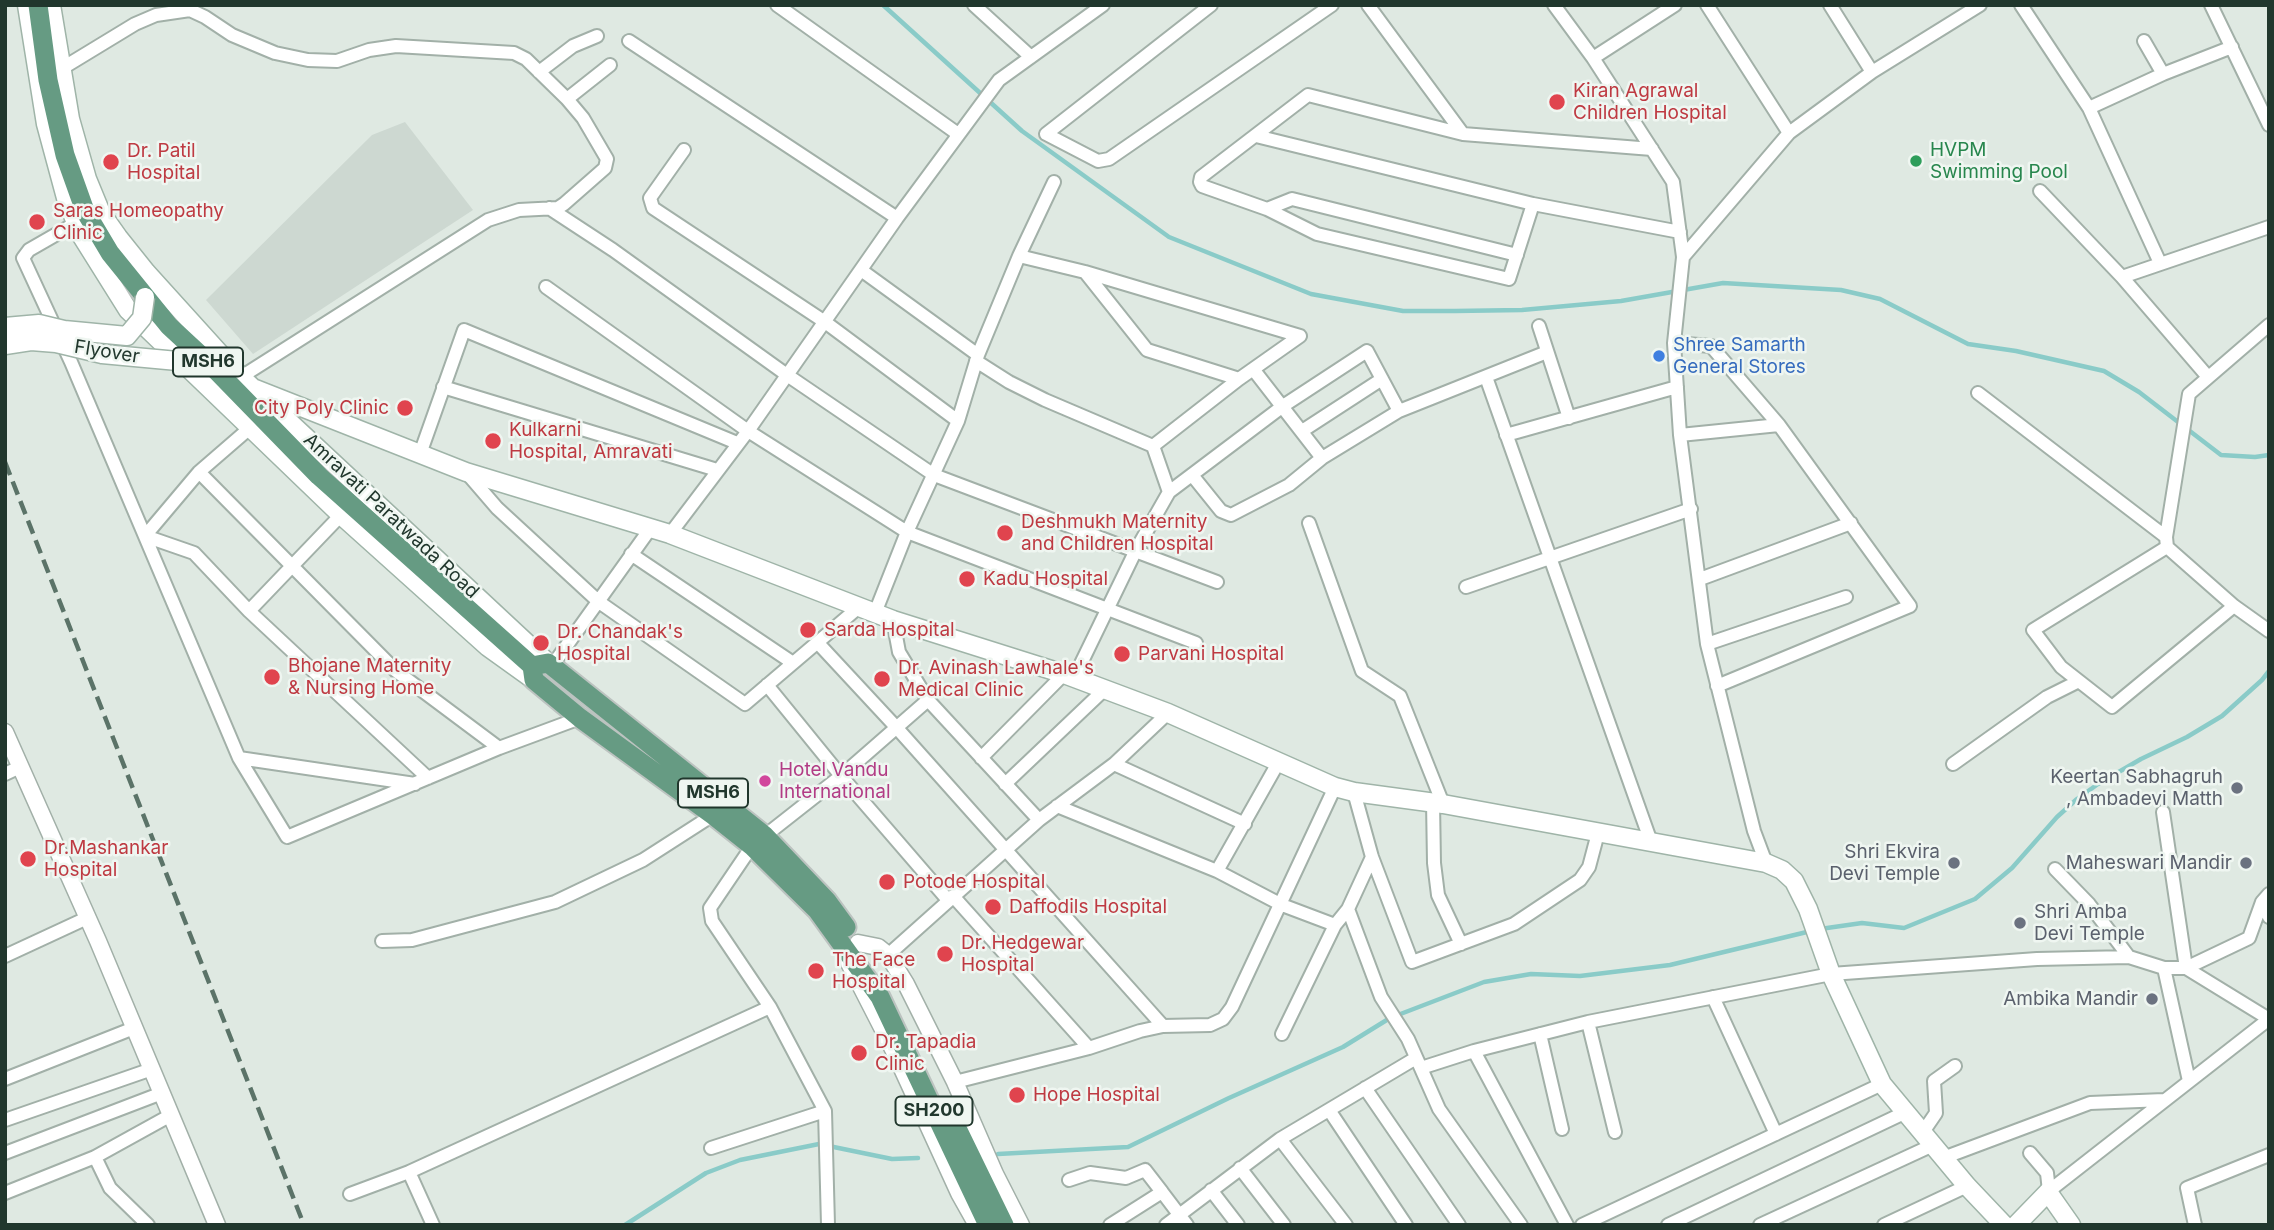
<!DOCTYPE html>
<style>
body{margin:0}
#map{position:relative;width:2274px;height:1230px;overflow:hidden;background:#dfe9e2;font-family:Inter,sans-serif}
canvas{display:block}
.frame{position:absolute;inset:0;border:7px solid #21372d;pointer-events:none}
</style>
<div id="map">
<canvas width="2274" height="1230"></canvas>
<div class="frame"></div>
</div>
<script>
const g = document.querySelector('canvas').getContext('2d');
g.lineJoin = 'round';
function fillPath(path, color) { g.fillStyle = color; g.fill(path, 'evenodd'); }
const toPath = rows => new Path2D(rows.map(r => 'M' + r).join(''));
function trace(path, color, width, dash) { g.strokeStyle = color; g.lineWidth = width; g.lineCap = dash ? 'butt' : 'round'; g.setLineDash(dash || []); g.stroke(path); }
function write(font, color, halo, rows, align = 'center') {
  g.font = font + ' Inter,sans-serif'; g.lineWidth = 5; g.setLineDash([]); g.textBaseline = 'middle'; g.strokeStyle = halo; g.fillStyle = color; for (const [text, x, y, turn = 0] of rows) {
    g.save(); g.translate(x, y); g.rotate((+turn || 0) * Math.PI / 180); g.textAlign = isNaN(turn) ? turn : align; if (halo) g.strokeText(text, 0, 0); g.fillText(text, 0, 0); g.restore();
  }
}
const built = toPath([
 [405,122,473,210,253,354,206,300,372,135]
]);
const stream = toPath([
 [883,5,1022,131,1169,237,1311,294,1403,311,1455,311,1522,310,1621,301,1723,283,1841,290,1880,299,1968,344,2016,351,2104,371,2139,392,2221,455,2255,457,2269,455],
 [1820,929,1862,923,1904,928,1975,899,2012,868,2057,817,2077,799,2098,784,2141,759,2187,737,2222,716,2262,680,2269,671],
 [998,1154,1128,1147,1229,1098,1343,1047,1390,1018,1484,982,1531,974,1580,976,1670,965,1811,931],
 [625,1225,706,1173,740,1160,819,1144,892,1159,918,1158]
]);
const minor = toPath([
 [777,5,958,134],
 [974,5,1031,57],
 [1211,5,1046,134,1098,161,1109,159,1332,5],
 [1368,5,1463,134],
 [1554,5,1593,58,1673,182,1683,257,1674,343,1680,435,1707,644,1754,831,1766,863],
 [1707,5,1789,133],
 [1830,5,1872,72],
 [2021,5,2089,108,2160,263],
 [2211,5,2269,125],
 [629,41,897,218],
 [2144,41,2163,74],
 [1593,58,1675,5],
 [61,69,135,24,156,15,190,10,205,17,232,35,275,53,308,60,337,61,369,50,396,46,514,53,526,59,567,99,583,118,607,159,605,168,564,204,558,208,519,210,488,220,241,377],
 [539,72,573,46,597,36],
 [567,99,610,65],
 [2089,108,2163,74,2232,47],
 [1256,136,1533,204,1680,232],
 [684,150,650,198,653,208,825,322,958,421],
 [2040,191,2122,277,2208,377],
 [1533,204,1509,279,1317,234,1267,209,1202,186,1200,182,1201,177,1308,95,1463,134,1652,149],
 [549,208,613,250,787,375,934,475,1217,582],
 [1267,209,1292,199,1517,255],
 [76,223,29,250,23,258,71,362,239,758,287,837,499,748,580,718],
 [1019,256,1085,272,1300,336],
 [1683,257,1789,133,1872,72,1980,5],
 [861,270,978,355],
 [1085,272,1147,350,1239,379],
 [2122,277,2269,227],
 [546,287,748,431,907,532,1196,643],
 [2269,325,2189,394,2166,537,2167,547,2234,606,2269,631],
 [1539,326,1569,418],
 [1674,343,1711,346,1779,425,1910,606,1717,686],
 [976,361,1009,382,1045,400,1153,446],
 [1253,369,1322,458],
 [1486,377,1651,842],
 [443,387,717,470],
 [1978,393,2166,537],
 [251,427,199,472,145,536,194,553,249,611,428,778],
 [1302,431,1382,379],
 [1506,435,1677,387],
 [1680,435,1779,425],
 [420,454,464,330,737,443],
 [199,472,396,671,499,748],
 [466,472,497,508,599,602,745,704,859,607],
 [1192,475,1221,511,1231,515,1289,485,1322,458,1399,411,1547,352],
 [1169,492,1153,446,1239,379,1300,336],
 [1309,523,1362,671,1400,696,1443,804],
 [670,534,748,431,897,218,999,80,1103,5],
 [2167,547,2033,630,2061,667,2112,707,2234,606],
 [631,554,793,663],
 [1700,579,1851,523],
 [1466,587,1691,509],
 [249,611,341,515],
 [875,613,907,532,958,421,978,355,1019,256,1054,182],
 [893,620,899,652,928,700,1039,820],
 [817,642,896,727,1163,1026],
 [1707,644,1846,597],
 [552,666,650,529],
 [1074,678,1136,550,1169,492,1283,406,1367,351,1399,411],
 [767,685,841,776,948,900],
 [239,758,415,784],
 [981,758,1064,674],
 [1114,764,1245,824],
 [1953,764,2047,697,2079,681],
 [5,774,20,767],
 [1005,784,1105,689],
 [1354,792,1372,857,1412,962,1514,924,1580,880,1589,867,1598,833],
 [1433,802,1434,863,1438,895,1461,944],
 [1057,806,1217,871,1282,905,1335,925],
 [2163,812,2186,968,2249,938,2262,902],
 [2055,869,2089,904,2129,957],
 [1217,871,1278,763],
 [2269,894,2262,902,2269,917],
 [953,896,1089,1048],
 [1348,909,1381,997,1408,1039,1439,1109,1521,1225],
 [382,941,412,940,555,902,643,860,713,815],
 [888,955,1039,820,1114,764,1168,713],
 [5,956,87,918],
 [2164,968,2189,1081],
 [1713,997,1776,1134],
 [1588,1022,1615,1132],
 [1282,1034,1335,925,1348,909,1372,857],
 [1540,1034,1562,1129],
 [1474,1051,1567,1225],
 [1421,1068,1474,1051,1588,1022,1831,974,2037,959,2129,957,2164,968,2186,968,2269,1019],
 [5,1079,134,1028],
 [955,1082,1089,1048,1140,1031,1163,1026,1210,1025,1223,1019,1232,1007,1335,787],
 [1365,1088,1459,1225],
 [1329,1110,1406,1225],
 [5,1120,152,1069],
 [1923,1132,1936,1113,1934,1081,1955,1066],
 [1280,1139,1346,1225],
 [711,1148,825,1111],
 [5,1153,162,1093],
 [2030,1153,2047,1173,2049,1191],
 [95,1157,110,1188,148,1225],
 [1943,1158,2090,1103,2164,1100],
 [1240,1168,1284,1225],
 [409,1172,433,1225],
 [1069,1180,1090,1173,1126,1178,1145,1170,1162,1192],
 [1211,1190,1238,1225],
 [2049,1191,2269,1019],
 [5,1193,95,1157,171,1115],
 [350,1194,409,1172,770,1007],
 [828,1225,825,1111,770,1007,712,921,710,908,752,846,841,776,928,700],
 [1110,1225,1162,1192,1187,1225],
 [1166,1225,1280,1139,1416,1058],
 [1582,1225,1882,1084],
 [1668,1225,1906,1112],
 [1760,1225,1933,1145],
 [1884,1225,1967,1186],
 [2195,1225,2187,1188,2269,1155]
]);
const tertiary = toPath([
 [5,732,98,941,217,1225],
 [858,943,878,947,888,955,906,984,955,1082,995,1174,1021,1225],
 [849,963,894,1051,959,1193,977,1225]
]);
const secondary = toPath([
 [27,5,46,124,66,198,81,235,128,310,341,515,488,647,534,680],
 [51,5,70,119,87,179,101,213,118,237,146,272,241,377,548,663],
 [253,388,466,472,670,534,893,620,1064,674,1168,713,1335,787,1354,792,1443,804,1766,863,1782,870,1794,881,1808,909,1831,974,1882,1084,1967,1186,2004,1225],
 [2016,1225,2049,1191,2050,1195,2071,1225]
]);
const primary = toPath([
 [38,5,48,80,65,155,85,211,110,253,169,326,210,364,319,476,532,666,534,680,580,718,713,815,752,846,817,910,880,997,988,1225],
 [532,666,548,663,552,666,765,836,827,901,846,927],
 [949,1112,1004,1225]
]);
const rail = toPath([
 [5,462,304,1225]
]);
const secondaryBridge = toPath([
 [5,327,39,324,64,330,127,336,142,318,145,297],
 [5,345,31,341,56,343,102,354,210,364]
]);
const markers = [
 [1557,102,9,"#e0444e"],
 [1916,161,7,"#2e9e5b"],
 [111,162,9,"#e0444e"],
 [37,222,9,"#e0444e"],
 [1659,356,7,"#3f7fe0"],
 [405,408,9,"#e0444e"],
 [493,441,9,"#e0444e"],
 [1005,533,9,"#e0444e"],
 [967,579,9,"#e0444e"],
 [808,630,9,"#e0444e"],
 [541,643,9,"#e0444e"],
 [1122,654,9,"#e0444e"],
 [272,677,9,"#e0444e"],
 [882,679,9,"#e0444e"],
 [765,781,7,"#d1479c"],
 [2237,788,7,"#6b7280"],
 [28,859,9,"#e0444e"],
 [1954,863,7,"#6b7280"],
 [2246,863,7,"#6b7280"],
 [887,882,9,"#e0444e"],
 [993,907,9,"#e0444e"],
 [2020,923,7,"#6b7280"],
 [945,954,9,"#e0444e"],
 [816,971,9,"#e0444e"],
 [2152,999,7,"#6b7280"],
 [859,1053,9,"#e0444e"],
 [1017,1095,9,"#e0444e"]
];
const shields = [
 [208,362,70],
 [713,793,70],
 [934,1111,77]
];
const shieldNames = [
 ["MSH6",208,362],
 ["MSH6",713,793],
 ["SH200",934,1111]
];
const healthNames = [
 ["Kiran Agrawal",1573,91],
 ["Children Hospital",1573,113],
 ["Dr. Patil",127,151],
 ["Hospital",127,173],
 ["Saras Homeopathy",53,211],
 ["Clinic",53,233],
 ["City Poly Clinic",389,408,"right"],
 ["Kulkarni",509,430],
 ["Hospital, Amravati",509,452],
 ["Deshmukh Maternity",1021,522],
 ["and Children Hospital",1021,544],
 ["Kadu Hospital",983,579],
 ["Sarda Hospital",824,630],
 ["Dr. Chandak's",557,632],
 ["Hospital",557,654],
 ["Parvani Hospital",1138,654],
 ["Bhojane Maternity",288,666],
 ["& Nursing Home",288,688],
 ["Dr. Avinash Lawhale's",898,668],
 ["Medical Clinic",898,690],
 ["Dr.Mashankar",44,848],
 ["Hospital",44,870],
 ["Potode Hospital",903,882],
 ["Daffodils Hospital",1009,907],
 ["Dr. Hedgewar",961,943],
 ["Hospital",961,965],
 ["The Face",832,960],
 ["Hospital",832,982],
 ["Dr. Tapadia",875,1042],
 ["Clinic",875,1064],
 ["Hope Hospital",1033,1095]
];
const leisureNames = [
 ["HVPM",1930,150],
 ["Swimming Pool",1930,172]
];
const shopNames = [
 ["Shree Samarth",1673,345],
 ["General Stores",1673,367]
];
const streetNames = [
 ["Flyover",107,352,9],
 ["Amravati Paratwada Road",391,516,43]
];
const hotelNames = [
 ["Hotel Vandu",779,770],
 ["International",779,792]
];
const worshipNames = [
 ["Keertan Sabhagruh",2223,777],
 [", Ambadevi Matth",2223,799],
 ["Shri Ekvira",1940,852],
 ["Devi Temple",1940,874],
 ["Maheswari Mandir",2232,863],
 ["Shri Amba",2034,912,"left"],
 ["Devi Temple",2034,934,"left"],
 ["Ambika Mandir",2138,999]
];
fillPath(built, '#cdd8d1');
trace(stream, '#8acbc8', 4.5);
trace(minor, '#a2b0a8', 16);
trace(tertiary, '#a2b0a8', 19);
trace(secondary, '#9fb4a8', 21);
trace(primary, '#bcc3c0', 23);
trace(minor, '#fff', 12);
trace(tertiary, '#fff', 16);
trace(secondary, '#fff', 18);
trace(primary, '#669b83', 19);
trace(rail, '#5b7368', 4.5, [14, 7]);
trace(secondaryBridge, '#9fb4a8', 21, []);
trace(secondaryBridge, '#fff', 18);
for (const [x, y, r, color] of markers) { const dot = new Path2D(); dot.arc(x, y, r, 0, 2 * Math.PI); g.fillStyle = color; g.fill(dot); trace(dot, '#eff6f1', 2.5); }
for (const [x, y, w] of shields) { const box = new Path2D(); box.roundRect(x - w / 2, y - 14.5, w, 29, 5); g.fillStyle = '#eff6f1'; g.fill(box); trace(box, '#21372d', 2); }
write('bold 18px', '#21372d', null, shieldNames);
write('19px', '#be3a42', '#eff6f1', healthNames, 'left');
write('19px', '#27864d', '#eff6f1', leisureNames, 'left');
write('19px', '#366cbe', '#eff6f1', shopNames, 'left');
write('19px', '#21372d', '#eff6f1', streetNames);
write('19px', '#b23c85', '#eff6f1', hotelNames, 'left');
write('19px', '#5b616d', '#eff6f1', worshipNames, 'right');
</script>
